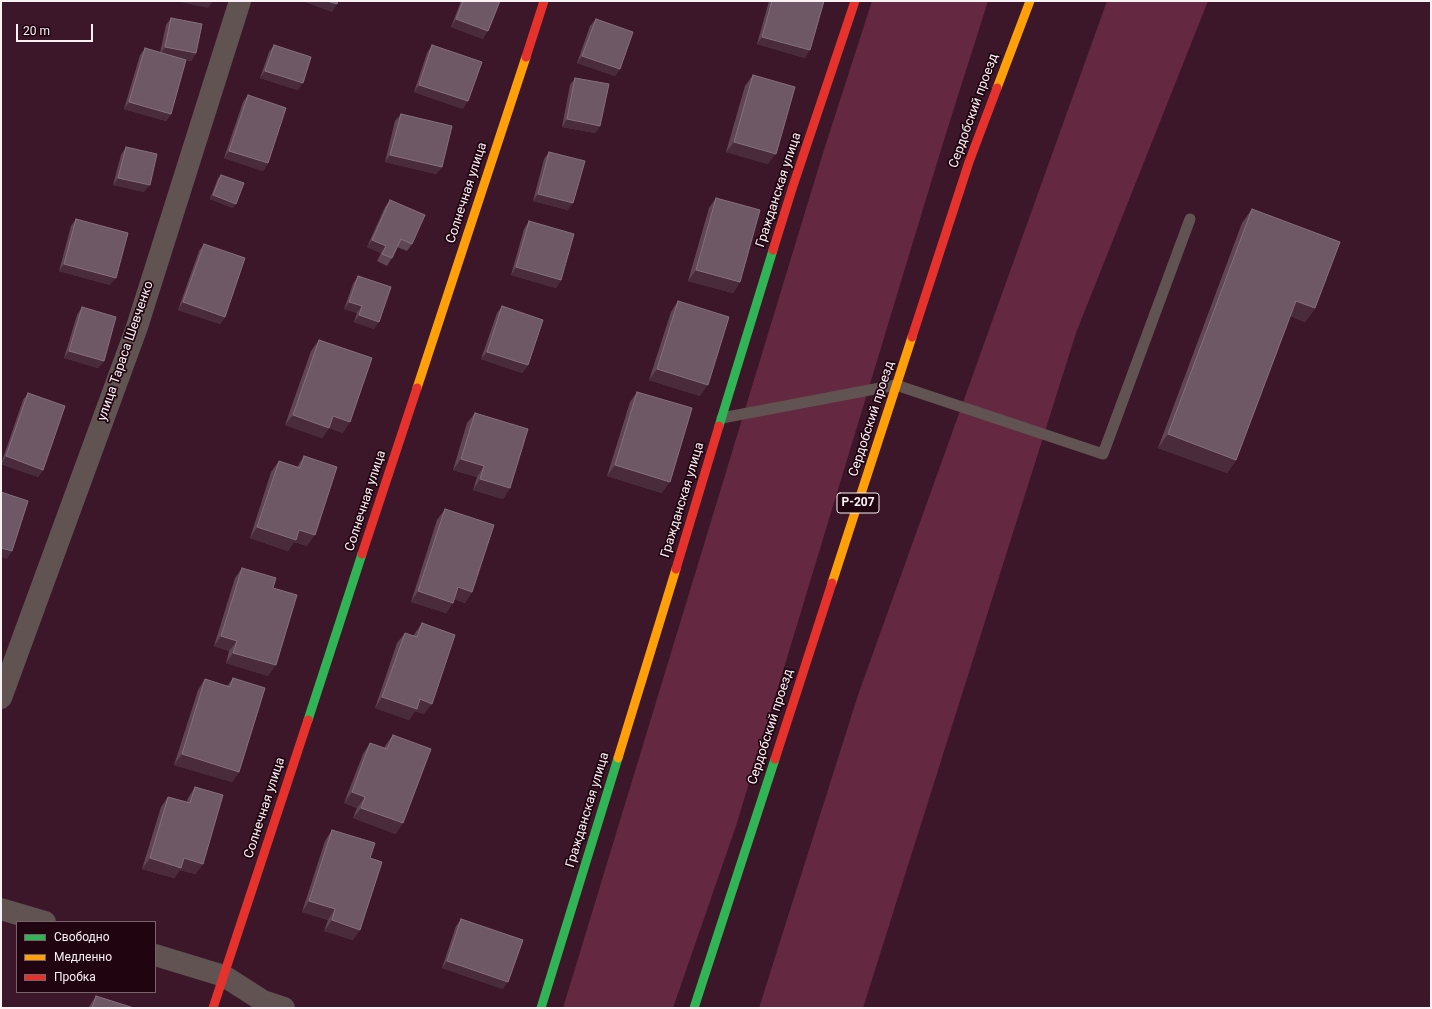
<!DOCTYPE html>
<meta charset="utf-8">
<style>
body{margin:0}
#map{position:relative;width:1432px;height:1009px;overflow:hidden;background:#3b1729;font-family:Roboto,sans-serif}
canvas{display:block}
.frame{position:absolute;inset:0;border:2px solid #faf1f4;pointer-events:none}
.legend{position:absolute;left:16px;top:921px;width:140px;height:72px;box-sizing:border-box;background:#200511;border:1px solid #77636c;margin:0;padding:5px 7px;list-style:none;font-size:12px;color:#faf1f4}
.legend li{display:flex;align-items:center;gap:8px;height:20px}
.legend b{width:20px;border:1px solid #77636c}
.scale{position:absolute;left:16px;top:24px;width:77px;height:18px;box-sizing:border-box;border:2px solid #faf1f4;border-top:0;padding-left:5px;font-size:12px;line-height:14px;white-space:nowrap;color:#faf1f4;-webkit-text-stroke:3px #200511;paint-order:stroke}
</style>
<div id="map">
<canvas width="1432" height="1009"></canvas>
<div class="frame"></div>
<ul class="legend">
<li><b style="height:5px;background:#30b455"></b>Свободно</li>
<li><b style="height:5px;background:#ff9f0a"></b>Медленно</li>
<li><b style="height:5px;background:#e5322d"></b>Пробка</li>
</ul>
<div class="scale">20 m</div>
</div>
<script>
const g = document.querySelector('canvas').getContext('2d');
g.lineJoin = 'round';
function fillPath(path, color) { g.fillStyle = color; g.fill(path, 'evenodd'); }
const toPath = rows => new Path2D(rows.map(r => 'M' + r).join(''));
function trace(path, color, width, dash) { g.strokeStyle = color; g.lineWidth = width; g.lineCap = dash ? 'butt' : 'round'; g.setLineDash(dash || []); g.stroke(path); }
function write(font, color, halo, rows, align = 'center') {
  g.font = font + ' Roboto,sans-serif'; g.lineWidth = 3.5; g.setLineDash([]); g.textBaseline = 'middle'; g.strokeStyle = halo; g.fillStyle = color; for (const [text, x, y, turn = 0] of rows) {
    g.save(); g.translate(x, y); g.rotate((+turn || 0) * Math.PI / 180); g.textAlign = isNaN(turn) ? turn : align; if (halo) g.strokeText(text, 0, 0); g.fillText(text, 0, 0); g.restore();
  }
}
const green = toPath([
 [872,1,988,1,943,143,736,826,673,1008,563,1008,823,153],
 [1107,1,1208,1,1076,333,863,1008,759,1008,858,695]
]);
const lane = toPath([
 [722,418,896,385,1103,454,1190,219]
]);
const street = toPath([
 [1,698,137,327,240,1],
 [1,909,45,922],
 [155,955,224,976,263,1001,284,1008]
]);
const fast = toPath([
 [719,426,773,250],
 [308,720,362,554],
 [541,1008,618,758],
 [694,1008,775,759]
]);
const slow = toPath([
 [997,88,1030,1],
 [417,388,526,57],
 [832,583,912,337],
 [618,758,676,569]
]);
const jam = toPath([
 [526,57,544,1],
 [773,250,793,186,855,1],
 [912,337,969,162,997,88],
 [362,554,417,388],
 [676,569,719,426],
 [775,759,832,583],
 [213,1008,308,720]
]);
const wall = toPath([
 [461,1,500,1,483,39,451,27],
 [769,1,824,1,805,58,757,44],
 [171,18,196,53,191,61,181,59,171,114,166,121,124,109,140,55,145,48,160,53,166,25],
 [596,19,620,69,615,76,577,63,590,26],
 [274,45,298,90,260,78,269,52],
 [432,45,463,109,414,92,427,53],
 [753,75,768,164,726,152,745,86],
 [575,78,600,126,595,133,562,127,570,85],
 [248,95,268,163,263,171,224,158,243,102],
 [401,114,442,167,436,174,385,162,395,121],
 [126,147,144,192,113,185,121,155],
 [549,152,568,210,533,201,544,159],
 [221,175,233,208,210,199,218,178],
 [716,198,740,282,733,293,688,281,709,208],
 [390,200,412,244,407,251,397,247,392,258,387,266,377,261,381,253,367,247,385,207],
 [1252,209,1315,308,1305,322,1290,316,1236,460,1227,473,1158,448,1242,223],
 [76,219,110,285,59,271,71,226],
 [529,221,561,280,556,288,511,275,524,229],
 [204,244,225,317,220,324,178,310,199,251],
 [358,276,374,329,354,322,357,313,344,309,353,284],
 [678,301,700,396,649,380,671,312],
 [502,306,528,365,522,373,481,359,497,313],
 [82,307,104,361,98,368,64,358,77,315],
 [319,340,343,433,329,428,322,438,285,425,311,351],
 [637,392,662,493,607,476,630,402],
 [28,393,43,470,38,477,1,464,23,400],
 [475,413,510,488,503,499,473,490,477,477,453,470,467,423],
 [304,456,307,546,294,542,288,551,250,538,271,472,279,461,297,467],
 [445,509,472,592,465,603,454,599,453,603,446,613,411,602,437,520],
 [242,568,273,588,268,676,226,663,229,651,214,646,235,578],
 [422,623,424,714,415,711,409,720,375,708,397,643,405,633,413,636],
 [233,678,239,772,232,782,174,765,198,690,205,679,227,686],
 [393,735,396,834,353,818,357,808,344,803,363,754,370,743,384,748,385,746],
 [195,787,203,864,195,874,180,870,174,878,142,869,161,807,168,797,187,802,188,798],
 [332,830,370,858,353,940,324,931,328,920,302,912,325,841],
 [461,919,503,989,442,968,456,926],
 [96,996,134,1008,88,1008]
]);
const shadedWall = toPath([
 [176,1,213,1,208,8],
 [302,1,327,1,337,4,332,12],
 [456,19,488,31,483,39,451,27],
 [762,37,810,50,805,58,757,44],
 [165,47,196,53,191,61,160,54],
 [582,56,620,69,615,76,577,63],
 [265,71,303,83,298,90,260,78],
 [419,85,468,101,463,109,414,92],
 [129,102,171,114,166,121,124,109],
 [567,119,600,126,595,133,562,127],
 [734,142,776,154,768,164,726,152],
 [229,151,268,163,263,171,224,158],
 [390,155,442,167,436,174,385,162],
 [118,178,150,185,144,192,113,185],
 [538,194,573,203,568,210,533,201],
 [213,195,236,204,233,208,210,199],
 [372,240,386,246,381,253,367,247],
 [64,264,116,278,110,285,59,271],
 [516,267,561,280,556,288,511,275],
 [696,270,740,282,733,293,688,281],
 [1296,301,1315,308,1305,322,1286,315],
 [183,302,225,317,220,324,178,310],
 [349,302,362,306,357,313,344,309],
 [359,315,379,322,374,329,354,322],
 [69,351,104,361,98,368,64,358],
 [487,352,528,365,522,373,481,359],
 [657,369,708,385,700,396,649,380],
 [293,415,333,416,350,422,343,433,329,428,322,438,285,425],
 [1168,434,1236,460,1227,473,1158,448],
 [6,456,43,470,38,477,1,464],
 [461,459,484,466,477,477,453,470],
 [615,465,670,482,662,493,607,476],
 [480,479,510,488,503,499,473,490],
 [257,527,299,530,315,535,307,546,294,542,288,551,250,538],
 [1,548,12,551,7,559,1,557],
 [458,587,472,592,465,603,451,598],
 [418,591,453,603,446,613,411,602],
 [221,636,237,641,229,651,214,646],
 [233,653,276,665,268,676,226,663],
 [382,697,420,699,432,704,424,714,415,711,409,720,375,708],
 [182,754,239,772,232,782,174,765],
 [352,792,365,797,357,808,344,803],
 [361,808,403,823,396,834,353,818],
 [150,858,184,858,203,864,195,874,180,870,174,878,142,869],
 [309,901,335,909,328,920,302,912],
 [332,920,360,930,353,940,324,931],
 [447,961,508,982,503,989,442,968]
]);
const building = toPath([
 [327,1,338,1,337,4,327,1],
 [463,1,500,1,488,31,456,19,463,1],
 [772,1,824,1,810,50,762,37,772,1],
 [171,18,202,24,196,53,165,47,171,18],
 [596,19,633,32,620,69,582,56,596,19],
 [274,45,311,57,303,83,265,71,274,45],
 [432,45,482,62,468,101,419,85,432,45],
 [145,48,186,60,171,114,129,102,145,48],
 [753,75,795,87,776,154,734,142,753,75],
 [575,78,609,84,600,126,567,119,575,78],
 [248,95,286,108,268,163,229,151,248,95],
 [401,114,452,126,442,167,390,155,401,114],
 [126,147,157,154,150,185,118,178,126,147],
 [549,152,585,161,573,203,538,194,549,152],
 [221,175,244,183,236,204,213,195,221,175],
 [716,198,760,210,740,282,696,270,716,198],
 [390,200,425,215,412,244,401,239,392,258,382,254,386,246,372,240,390,200],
 [1252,209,1340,242,1315,308,1296,301,1236,460,1168,434,1252,209],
 [76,219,128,233,116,278,64,264,76,219],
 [529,221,574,234,561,280,516,267,529,221],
 [204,244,245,258,225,317,183,302,204,244],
 [358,276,391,287,379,322,359,315,362,306,349,302,358,276],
 [678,301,729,317,708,385,657,369,678,301],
 [502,306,543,320,528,365,487,352,502,306],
 [82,307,116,317,104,361,69,351,82,307],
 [319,340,372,358,350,422,333,416,329,428,293,415,319,340],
 [637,392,692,408,670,482,615,465,637,392],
 [28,393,65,406,43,470,6,456,28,393],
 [475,413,528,429,510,488,480,479,484,466,461,459,475,413],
 [304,456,337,467,315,535,299,530,296,540,257,527,279,461,300,468,304,456],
 [1,492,28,501,12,551,1,548,1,492],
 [445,509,494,525,472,592,458,587,453,603,418,591,445,509],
 [242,568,276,578,273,588,297,595,276,665,233,653,237,641,221,636,242,568],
 [422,623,455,635,432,704,420,699,417,709,382,697,405,633,417,637,422,623],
 [233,678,265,688,239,772,182,754,205,679,230,687,233,678],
 [393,735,431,749,403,823,361,808,365,797,352,792,370,743,387,749,393,735],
 [195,787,223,795,203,864,184,858,181,868,150,858,168,797,190,803,195,787],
 [332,830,375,843,370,858,382,862,360,930,332,920,335,909,309,901,332,830],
 [461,919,523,940,508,982,447,961,461,919],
 [96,996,134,1008,92,1008,96,996]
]);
const shields = [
 [858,503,42]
];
const shieldNames = [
 ["Р-207",858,503]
];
const streetNames = [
 ["Сердобский проезд",974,111,-70],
 ["Гражданская улица",779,190,-72],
 ["Солнечная улица",467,193,-72],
 ["улица Тараса Шевченко",126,351,-71],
 ["Сердобский проезд",872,419,-72],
 ["Гражданская улица",683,500,-73],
 ["Солнечная улица",366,501,-72],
 ["Сердобский проезд",771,727,-72],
 ["Солнечная улица",265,808,-72],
 ["Гражданская улица",588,810,-73]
];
fillPath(green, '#652841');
trace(lane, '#605351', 11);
trace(street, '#605351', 22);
trace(fast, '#30b455', 9);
trace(slow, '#ff9f0a', 9);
trace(jam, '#e5322d', 9);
fillPath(wall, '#5f4655');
fillPath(shadedWall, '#492b3c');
fillPath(building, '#6f5866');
trace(building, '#85707c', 1);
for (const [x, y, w] of shields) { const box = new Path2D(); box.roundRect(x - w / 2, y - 10, w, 20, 3); g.fillStyle = '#200511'; g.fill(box); trace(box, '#faf1f4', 1); }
write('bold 12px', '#faf1f4', null, shieldNames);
write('13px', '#faf1f4', '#200511', streetNames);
</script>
